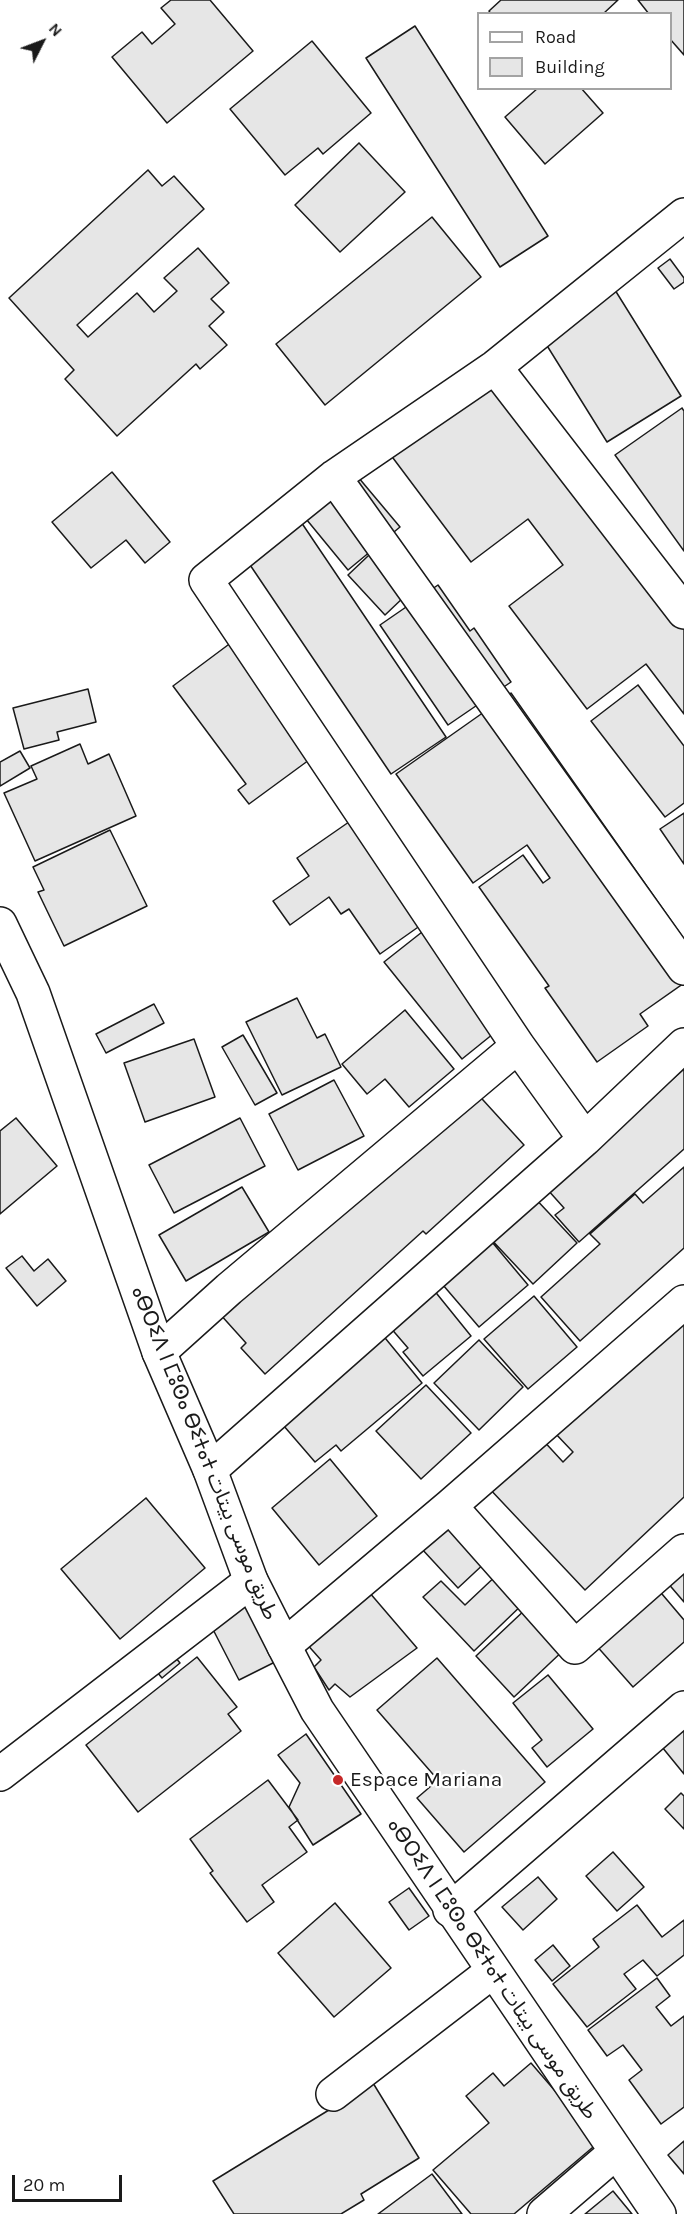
<!DOCTYPE html>
<meta charset="utf-8">
<style>
body{margin:0}
#map{position:relative;width:684px;height:2214px;overflow:hidden;background:#fff;font-family:Karla,sans-serif}
canvas{display:block}
.legend{position:absolute;left:477px;top:12px;width:195px;height:78px;box-sizing:border-box;background:#fff;border:2px solid #a3a3a3;margin:0;padding:8px 10px;list-style:none;font-size:18px;color:#1a1a1a}
.legend li{display:flex;align-items:center;gap:12px;height:30px}
.legend b{width:30px;border:2px solid #a3a3a3}
.north{position:absolute;left:12px;top:12px;width:60px;height:60px;-webkit-text-stroke:4px #fff;paint-order:stroke;rotate:48deg;font-size:16px;font-weight:700;line-height:24px;text-align:center;color:#1a1a1a}
.north::after{content:'';display:block;margin:auto;width:21px;height:27px;background:#1a1a1a;clip-path:polygon(50% 0,100% 100%,50% 72%,0 100%)}
.scale{position:absolute;left:12px;top:2175px;width:110px;height:27px;box-sizing:border-box;border:3px solid #1a1a1a;border-top:0;padding-left:8px;font-size:18px;line-height:21px;white-space:nowrap;color:#1a1a1a;-webkit-text-stroke:4px #fff;paint-order:stroke}
</style>
<div id="map">
<canvas width="684" height="2214"></canvas>
<ul class="legend">
<li><b style="height:8px;background:#fff"></b>Road</li>
<li><b style="height:16px;background:#e6e6e6"></b>Building</li>
</ul>
<div class="north">N</div>
<div class="scale">20 m</div>
</div>
<script>
const g = document.querySelector('canvas').getContext('2d');
g.lineJoin = 'round';
function fillPath(path, color) { g.fillStyle = color; g.fill(path, 'evenodd'); }
const toPath = rows => new Path2D(rows.map(r => 'M' + r).join(''));
function trace(path, color, width, dash) { g.strokeStyle = color; g.lineWidth = width; g.lineCap = dash ? 'butt' : 'round'; g.setLineDash(dash || []); g.stroke(path); }
function write(font, color, halo, rows, align = 'center') {
  g.font = font + ' Karla,"Noto Sans Arabic","Noto Sans Tifinagh",sans-serif'; g.lineWidth = 4.5; g.setLineDash([]); g.textBaseline = 'middle'; g.strokeStyle = halo; g.fillStyle = color; for (const [text, x, y, turn = 0] of rows) {
    g.save(); g.translate(x, y); g.rotate((+turn || 0) * Math.PI / 180); g.textAlign = isNaN(turn) ? turn : align; if (halo) g.strokeText(text, 0, 0); g.fillText(text, 0, 0); g.restore();
  }
}
const building = toPath([
 [171,0,210,0,253,51,167,123,112,57,142,32,152,44,175,24,161,8,171,0],
 [501,0,618,0,603,14,491,14,489,11,501,0],
 [638,0,684,0,684,55,670,39,670,14,649,14,638,0],
 [415,26,548,236,500,267,366,58,415,26],
 [312,41,371,113,323,154,318,148,285,175,230,109,312,41],
 [538,88,581,88,603,113,545,164,505,117,538,88],
 [359,143,405,192,340,252,295,205,359,143],
 [148,170,162,186,174,176,204,209,77,325,88,337,137,293,154,312,177,291,164,278,198,248,229,283,211,299,224,312,209,326,227,345,200,369,196,364,117,436,65,379,74,370,9,298,148,170],
 [432,217,481,277,325,405,276,344,432,217],
 [670,259,684,278,684,282,674,289,658,268,670,259],
 [615,290,681,396,607,442,541,336,615,290],
 [507,366,684,609,684,714,646,664,587,709,509,606,563,565,528,519,471,562,390,454,507,366],
 [682,408,684,411,684,551,615,455,682,408],
 [353,471,400,527,348,570,302,514,353,471],
 [112,472,170,542,145,563,126,540,91,568,52,522,112,472],
 [297,516,446,737,391,774,242,553,297,516],
 [388,537,425,577,385,615,348,575,388,537],
 [438,585,470,631,474,628,511,682,448,725,380,625,438,585],
 [240,636,324,749,249,804,238,790,246,784,173,686,240,636],
 [638,685,684,746,684,803,665,817,591,721,638,685],
 [88,689,96,722,57,732,59,740,24,749,13,708,88,689],
 [511,693,684,939,684,983,640,1014,648,1026,597,1062,545,988,549,986,479,887,523,855,543,883,550,878,527,845,473,883,396,774,511,693],
 [80,744,88,764,109,754,136,816,35,861,4,793,37,779,31,766,80,744],
 [20,751,30,768,0,786,0,762,20,751],
 [684,813,684,864,660,829,684,813],
 [359,815,431,918,380,954,349,909,341,914,329,897,290,925,273,901,309,876,297,858,359,815],
 [110,830,147,906,64,946,38,892,44,890,33,867,110,830],
 [436,921,514,1017,462,1059,384,962,436,921],
 [297,998,317,1038,325,1034,341,1067,282,1095,246,1022,297,998],
 [154,1004,164,1023,106,1053,96,1034,154,1004],
 [405,1010,454,1069,409,1107,385,1079,367,1094,342,1064,405,1010],
 [243,1035,277,1093,255,1105,222,1047,243,1035],
 [194,1039,215,1097,145,1122,124,1063,194,1039],
 [684,1069,684,1149,579,1242,555,1215,564,1208,547,1189,684,1069],
 [334,1080,364,1136,298,1170,269,1114,334,1080],
 [473,1089,524,1145,426,1234,423,1231,265,1374,241,1348,246,1343,219,1313,473,1089],
 [16,1118,57,1166,0,1214,0,1131,16,1118],
 [240,1118,265,1166,174,1213,149,1165,240,1118],
 [684,1167,684,1248,580,1341,541,1297,600,1244,590,1234,635,1194,643,1203,684,1167],
 [242,1187,269,1232,186,1281,159,1235,242,1187],
 [532,1195,577,1243,533,1284,488,1236,532,1195],
 [492,1242,528,1285,479,1327,443,1285,492,1242],
 [22,1256,34,1271,48,1259,66,1281,37,1306,6,1268,22,1256],
 [433,1289,471,1336,423,1376,403,1352,408,1348,389,1326,433,1289],
 [534,1296,577,1347,528,1389,484,1339,534,1296],
 [684,1311,684,1497,585,1590,487,1486,540,1437,563,1462,573,1452,554,1432,684,1311],
 [381,1333,422,1383,341,1451,336,1445,315,1462,277,1418,381,1333],
 [479,1340,523,1387,479,1430,434,1383,479,1340],
 [426,1385,471,1433,421,1479,376,1431,426,1385],
 [330,1459,377,1516,319,1565,272,1508,330,1459],
 [146,1498,205,1568,120,1639,61,1569,146,1498],
 [451,1520,488,1560,458,1588,421,1548,451,1520],
 [684,1554,684,1602,660,1574,684,1554],
 [500,1572,527,1600,474,1651,423,1597,441,1581,465,1605,500,1572],
 [651,1581,684,1620,684,1642,633,1687,587,1635,651,1581],
 [363,1585,417,1648,350,1697,335,1684,329,1690,314,1667,321,1660,305,1642,363,1585],
 [250,1589,285,1657,239,1680,204,1612,250,1589],
 [529,1606,567,1647,514,1697,476,1656,529,1606],
 [171,1652,180,1663,162,1678,153,1667,171,1652],
 [197,1657,237,1707,228,1714,241,1731,138,1812,86,1745,197,1657],
 [437,1658,545,1782,464,1852,417,1798,438,1780,377,1710,437,1658],
 [548,1675,593,1729,547,1767,532,1748,542,1740,513,1703,548,1675],
 [669,1715,684,1732,684,1774,649,1731,669,1715],
 [306,1734,361,1814,313,1845,289,1807,300,1783,278,1755,306,1734],
 [268,1780,298,1820,289,1827,307,1852,262,1885,274,1902,247,1922,210,1873,213,1871,190,1839,268,1780],
 [681,1793,684,1796,684,1829,665,1809,681,1793],
 [613,1852,644,1887,617,1911,586,1876,613,1852],
 [538,1877,557,1899,523,1930,502,1907,538,1877],
 [409,1888,429,1916,409,1930,389,1902,409,1888],
 [335,1903,391,1968,334,2017,278,1953,335,1903],
 [637,1905,662,1937,684,1920,684,1955,657,1976,643,1960,624,1974,636,1989,587,2027,553,1984,599,1947,593,1939,637,1905],
 [553,1945,570,1966,552,1981,535,1960,553,1945],
 [657,1978,670,1996,656,2007,671,2026,684,2016,684,2107,661,2124,629,2080,642,2070,623,2045,607,2056,588,2030,657,1978],
 [531,2063,599,2142,514,2214,471,2214,433,2170,489,2123,466,2096,493,2073,504,2086,531,2063],
 [373,2083,419,2158,361,2194,364,2200,341,2214,234,2214,213,2181,373,2083],
 [684,2141,684,2174,668,2155,684,2141],
 [432,2174,462,2214,378,2214,432,2174],
 [613,2191,632,2214,585,2214,613,2191]
]);
const street = toPath([
 [495,367,684,612],
 [334,477,684,968],
 [585,1139,518,1046,206,580,334,477,495,367,684,215],
 [159,1352,229,1289,518,1046],
 [210,1470,585,1139,684,1045],
 [450,1506,575,1647,684,1551],
 [284,1646,450,1506,684,1302],
 [0,1774,251,1581],
 [450,1910,684,1708],
 [333,2094,493,1971],
 [544,2214,616,2152]
]);
const secondary = toPath([
 [0,924,33,993,159,1352,210,1470,251,1581,284,1646,317,1710,659,2214]
]);
const markers = [
 [338,1780,6,"#c62828"]
];
const streetNames = [
 ["ⴰⴱⵔⵉⴷ ⵏ ⵎⵓⵙⴰ ⴱⵉⵜⴰⵜ طريق موسى بيتات",204,1453,68],
 ["ⴰⴱⵔⵉⴷ ⵏ ⵎⵓⵙⴰ ⴱⵉⵜⴰⵜ طريق موسى بيتات",492,1969,56]
];
const poiNames = [
 ["Espace Mariana",350,1780]
];
fillPath(building, '#e6e6e6');
trace(building, '#1a1a1a', 1.5);
trace(street, '#1a1a1a', 36);
trace(secondary, '#1a1a1a', 36);
trace(street, '#fff', 33);
trace(secondary, '#fff', 33);
for (const [x, y, r, color] of markers) { const dot = new Path2D(); dot.arc(x, y, r, 0, 2 * Math.PI); g.fillStyle = color; g.fill(dot); trace(dot, '#fff', 2); }
write('21px', '#1a1a1a', '#fff', streetNames);
write('21px', '#1a1a1a', '#fff', poiNames, 'left');
</script>
